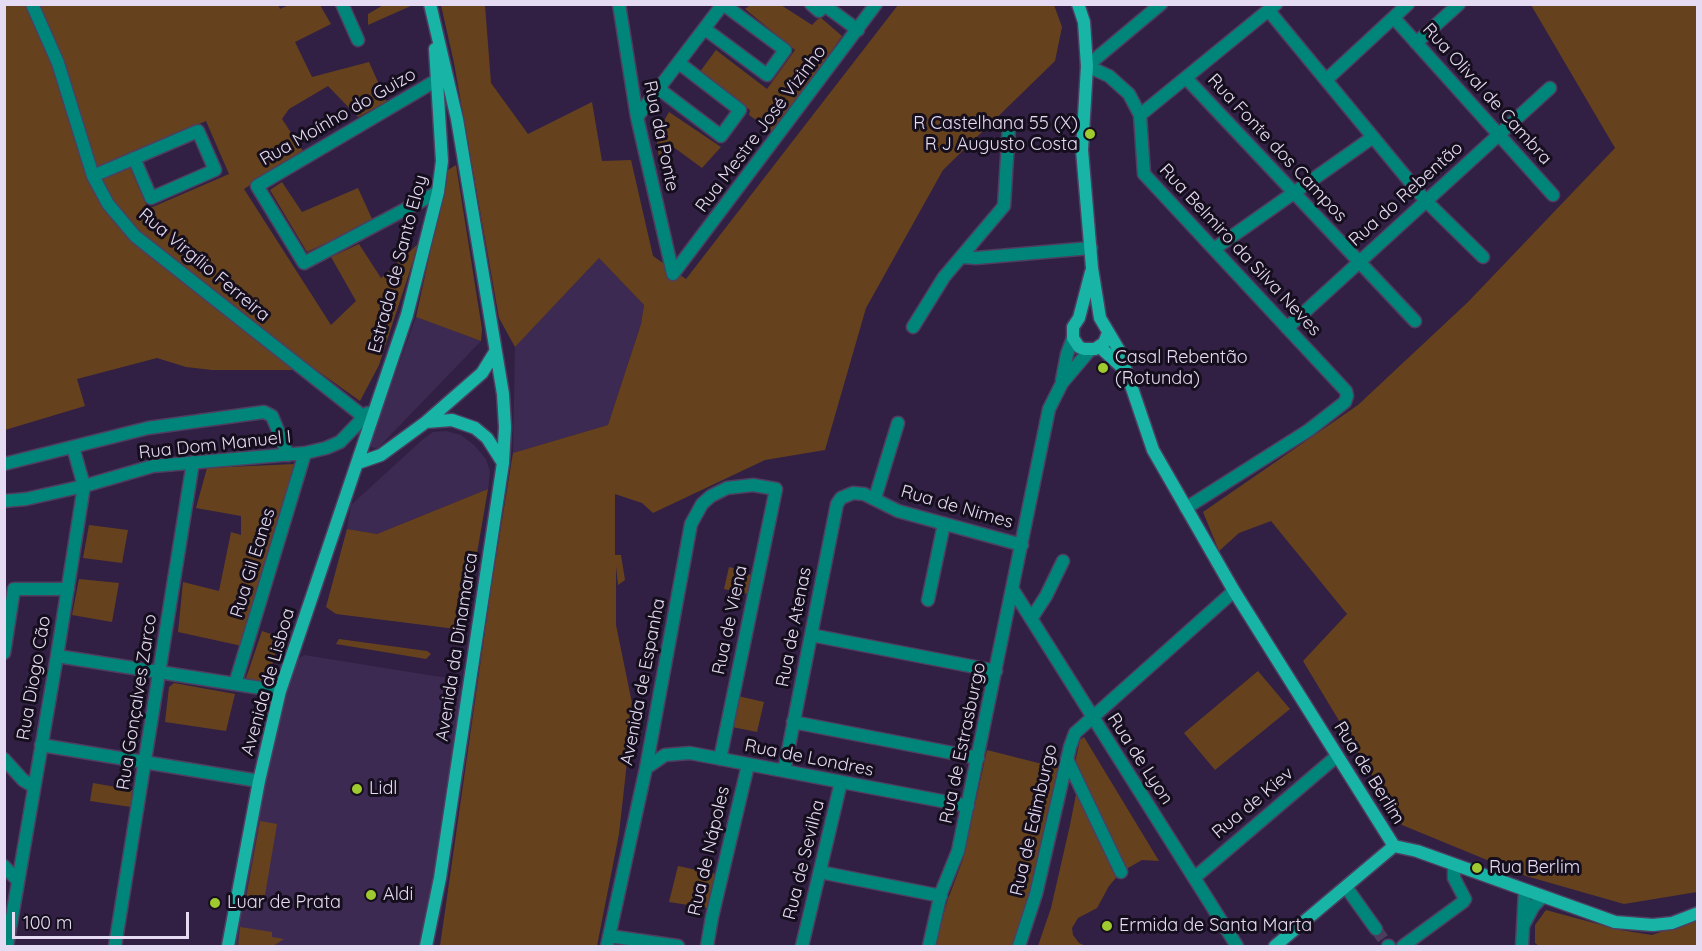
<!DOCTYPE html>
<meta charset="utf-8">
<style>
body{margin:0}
#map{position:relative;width:1702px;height:951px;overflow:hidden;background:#312043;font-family:Quicksand,sans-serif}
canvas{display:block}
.frame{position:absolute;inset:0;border:6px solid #e5dbf2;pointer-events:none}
.scale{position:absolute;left:12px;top:912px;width:177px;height:27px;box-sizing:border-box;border:3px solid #e5dbf2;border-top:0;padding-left:8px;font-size:18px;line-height:21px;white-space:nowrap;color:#e5dbf2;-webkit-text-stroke:4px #150e1d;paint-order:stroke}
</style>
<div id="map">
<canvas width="1702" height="951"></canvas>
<div class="frame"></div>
<div class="scale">100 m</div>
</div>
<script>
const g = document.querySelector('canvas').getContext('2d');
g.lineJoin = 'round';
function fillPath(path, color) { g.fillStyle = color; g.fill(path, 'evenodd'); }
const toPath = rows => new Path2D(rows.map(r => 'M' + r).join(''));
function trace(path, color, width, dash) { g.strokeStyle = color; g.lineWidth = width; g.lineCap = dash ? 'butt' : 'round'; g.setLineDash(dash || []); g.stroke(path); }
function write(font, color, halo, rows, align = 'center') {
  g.font = font + ' Quicksand,sans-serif'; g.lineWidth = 6; g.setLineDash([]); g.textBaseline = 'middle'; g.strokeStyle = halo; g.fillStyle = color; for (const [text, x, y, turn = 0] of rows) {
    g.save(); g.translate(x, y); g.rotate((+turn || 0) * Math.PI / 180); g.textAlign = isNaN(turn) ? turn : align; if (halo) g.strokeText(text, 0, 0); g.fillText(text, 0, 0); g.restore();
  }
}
const built = toPath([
 [599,258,644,305,641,324,608,425,513,453,515,347],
 [416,317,481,341,377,449,369,446],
 [446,431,461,435,474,445,486,459,490,472,488,489,377,534,347,529,351,505,421,441,433,432],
 [304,655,453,679,459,683,462,695,439,855,421,946,236,946,235,944,257,817,281,716,296,660]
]);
const green = toPath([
 [278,4,280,9,289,5,320,5,331,24,295,42,312,77,369,62,387,102,358,117,328,86,289,109,282,119,303,151,244,189,331,325,356,301,331,257,359,244,381,278,419,243,379,365,360,401,301,359,292,370,212,370,186,367,157,358,77,379,85,406,5,430,5,5],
 [206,121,229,174,148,209,125,156],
 [385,4,413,4,413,5,368,25,368,14],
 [441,5,485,5,491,83,528,134,592,102,602,161,631,160,653,256,686,279,898,5,1054,5,1062,27,1055,61,943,170,866,308,825,450,765,460,653,513,642,503,615,494,615,555,621,555,625,580,618,585,616,566,616,625,633,708,619,834,597,946,440,946,492,582,513,453,608,425,641,324,644,305,599,258,515,347,499,318,454,63],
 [750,5,781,5,812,25,820,17,842,36,774,133,749,115,750,110,699,73,716,50,767,89,795,50,745,9],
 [1531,5,1697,5,1697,892,1624,904,1526,876,1402,825,1303,661,1347,614,1271,521,1239,533,1219,551,1203,512,1358,405,1468,302,1615,148],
 [669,112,721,147,702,168,672,146,659,158,656,135],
 [456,165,482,329,481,341,416,317,448,170],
 [282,182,302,212,358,188,373,221,307,252,270,190],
 [295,464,242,646,178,632,183,582,219,591,231,532,241,535,241,516,196,508,207,468],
 [488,489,465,623,456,629,336,614,326,607,347,529,377,534],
 [89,525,128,530,122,563,83,558],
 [729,567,742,570,741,573,752,575,748,594,724,589],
 [79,579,119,583,112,622,72,615],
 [262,631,280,637,267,683,246,678],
 [339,639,427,651,431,654,426,659,336,644],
 [1258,671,1290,709,1215,770,1184,733],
 [174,683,235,694,226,731,165,722,169,687],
 [738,696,764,702,757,732,732,727],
 [1084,737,1159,861,1142,860,1121,872,1109,886,1097,908,1078,918,1072,928,1073,935,1079,943,1086,946,1038,946,1051,908,1070,825,1078,784,1073,772,1080,740],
 [987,750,1058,768,1029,902,1013,946,935,946,947,902,963,859],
 [93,783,133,790,131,807,90,801],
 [260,821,277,824,264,901,246,898],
 [678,866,716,874,707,908,669,902],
 [1546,910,1620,930,1652,935,1697,919,1697,946,1539,946,1535,943,1535,925],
 [240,927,272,932,272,937,284,939,273,946,238,946]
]);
const streetTunnel = toPath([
 [1376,929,1388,946]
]);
const street = toPath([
 [32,4,58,63,93,176,108,204,135,236,364,417],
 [342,4,358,40],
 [619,4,637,117,673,274],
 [811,4,819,11,825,4],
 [1161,4,1087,66,1109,76,1129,94,1140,115,1144,174,1346,391,1347,396,1345,402,1309,430,1186,508],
 [824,5,858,30],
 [1269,11,1425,200,1483,257],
 [1394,18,1553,195],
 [1416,43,1459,4],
 [1186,78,1415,321],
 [437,80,257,186,304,263,438,192],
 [1326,80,1408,4],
 [659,89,721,136,740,110,679,63],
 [1140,115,1276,4],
 [637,117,723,4,785,50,767,75,705,29],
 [93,176,198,131,215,170,151,198,134,158],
 [1214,249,1373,137],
 [962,257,976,258,1091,248],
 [673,274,876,4],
 [913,327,944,277,1004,206,1009,126],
 [1287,328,1550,88],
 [1062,380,1067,354,1073,338],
 [4,464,148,428,264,412,272,416,288,455],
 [875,498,898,423],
 [4,501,26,499,84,486,153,466,305,453,326,448,340,442,368,413],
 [1013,590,1237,946],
 [928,600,944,524],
 [1031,619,1046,596,1063,561],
 [811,635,996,671],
 [4,653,14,589,68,589],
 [57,656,280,691],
 [235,684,305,453],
 [793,722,978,758],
 [41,745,259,781],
 [4,759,23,780,33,786],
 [1067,759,1121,872],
 [646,768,665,755,690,753,968,806],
 [784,771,837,504,841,498,853,493,864,494,898,511,1022,545],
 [4,866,18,881],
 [820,872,941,896],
 [1194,878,1337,756],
 [1346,887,1376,929],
 [1524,924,1533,907,1542,897],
 [609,936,678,946],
 [7,946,57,656,84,486,73,447],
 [115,946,193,462],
 [607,946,646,768,691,524,702,504,711,496,727,488,753,485,776,489,720,759],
 [707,946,712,917,748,765],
 [802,946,841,782],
 [929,946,941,893,958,851,1049,409,1062,383,1090,350],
 [1019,946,1036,894,1070,747,1075,733,1234,591],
 [1388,946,1389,946],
 [1403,946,1463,902,1465,899,1454,878,1454,865],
 [1522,946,1525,891]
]);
const secondary = toPath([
 [1078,4,1084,22,1087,66,1082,150,1092,268,1100,318,1119,350,1153,450,1234,591,1394,846,1417,851,1615,922,1653,925,1672,923,1698,913],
 [1091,272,1079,318,1073,327,1073,338,1079,347,1084,349,1095,349,1104,343,1108,333],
 [1100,347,1125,370],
 [426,422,452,420,475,428,487,438,503,463],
 [358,463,381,455,426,422,482,373,495,352],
 [228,946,259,781,280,691,407,315,438,192,442,161,435,49],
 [426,946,440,878,503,463,505,427,503,394,457,119,430,4],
 [1275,946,1394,846]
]);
const markers = [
 [1090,134,6,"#9eca2f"],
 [1103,368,6,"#9eca2f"],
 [357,789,6,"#9eca2f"],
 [1477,868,6,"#9eca2f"],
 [371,895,6,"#9eca2f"],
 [215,903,6,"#9eca2f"],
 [1107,926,6,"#9eca2f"]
];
const streetNames = [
 ["Rua Olival de Cambra",1487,94,48],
 ["Rua Moínho do Guizo",338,117,-30],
 ["Rua Mestre José Vizinho",761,129,-53],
 ["Rua da Ponte",661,136,78],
 ["Rua Fonte dos Campos",1277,148,47],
 ["Rua do Rebentão",1406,194,-42],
 ["Rua Belmiro da Silva Neves",1240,250,47],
 ["Estrada de Santo Eloy",398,264,-75],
 ["Rua Virgílio Ferreira",204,265,40],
 ["Rua Dom Manuel I",215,445,-6],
 ["Rua de Nimes",957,507,16],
 ["Rua Gil Eanes",253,563,-73],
 ["Rua de Viena",730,620,-78],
 ["Rua de Atenas",794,627,-79],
 ["Avenida da Dinamarca",457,647,-81],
 ["Rua Diogo Cão",34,678,-80],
 ["Avenida de Lisboa",268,682,-74],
 ["Avenida de Espanha",643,682,-79],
 ["Rua Gonçalves Zarco",137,702,-81],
 ["Rua de Estrasburgo",963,743,-78],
 ["Rua de Londres",809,758,11],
 ["Rua de Lyon",1140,759,57],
 ["Rua de Berlim",1369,773,58],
 ["Rua de Kiev",1253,803,-40],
 ["Rua de Edimburgo",1034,820,-77],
 ["Rua de Nápoles",709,851,-77],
 ["Rua de Sevilha",804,860,-76]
];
const poiNames = [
 ["R Castelhana 55 (X)",1078,124,"right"],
 ["R J Augusto Costa",1078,145,"right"],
 ["Casal Rebentão",1115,358],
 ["(Rotunda)",1115,379],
 ["Lidl",369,789],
 ["Rua Berlim",1489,868],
 ["Aldi",383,895],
 ["Luar de Prata",227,903],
 ["Ermida de Santa Marta",1119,926]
];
fillPath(built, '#3d2a52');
fillPath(green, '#65421d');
trace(streetTunnel, '#4c3c5d', 12, [12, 6]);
trace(street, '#4e3e5f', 15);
trace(secondary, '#4e3e5f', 15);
trace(street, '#00857a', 12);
trace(secondary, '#18b4a6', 12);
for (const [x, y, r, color] of markers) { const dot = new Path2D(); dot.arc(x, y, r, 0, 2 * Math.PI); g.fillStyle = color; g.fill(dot); trace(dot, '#150e1d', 2); }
write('18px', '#e5dbf2', '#150e1d', streetNames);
write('18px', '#e5dbf2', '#150e1d', poiNames, 'left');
</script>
